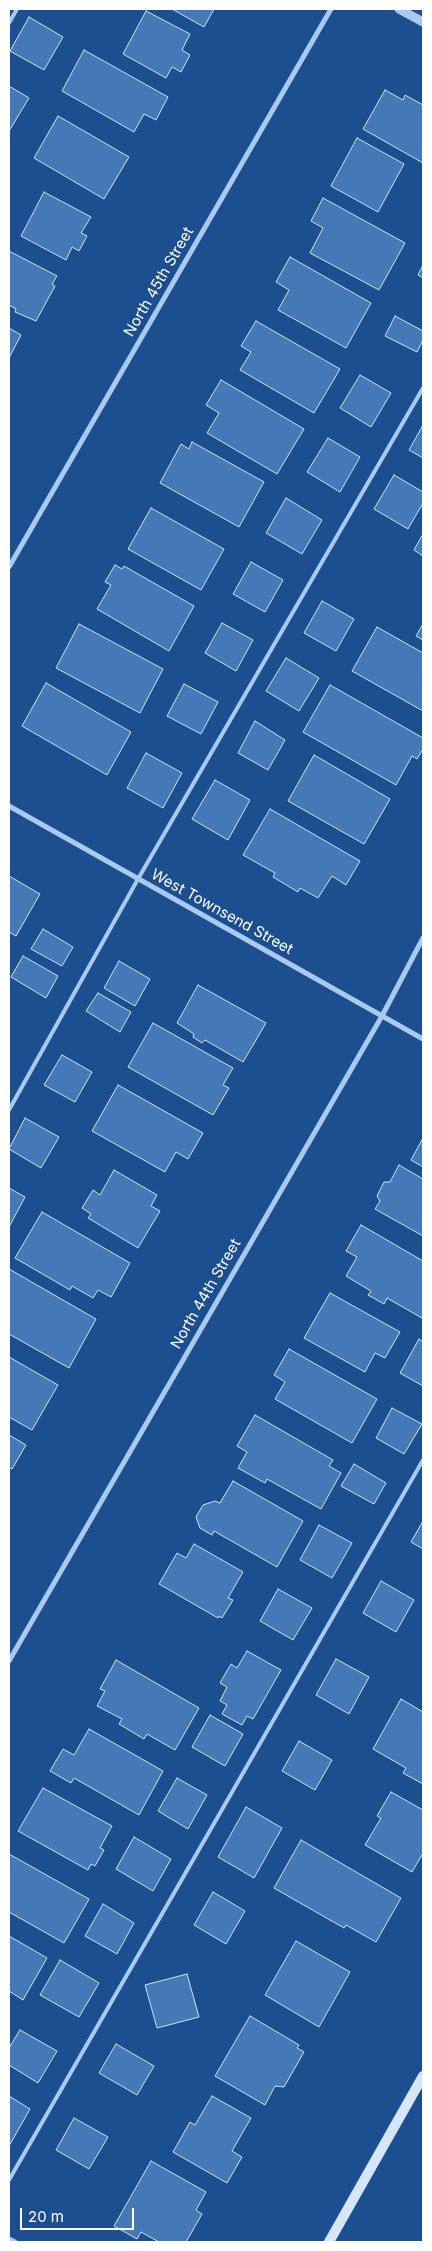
<!DOCTYPE html>
<style>
body{margin:0}
#map{position:relative;width:432px;height:2251px;overflow:hidden;background:#1b4f8f;font-family:Inter,sans-serif}
canvas{display:block}
.frame{position:absolute;inset:0;border:10px solid #fff;pointer-events:none}
.scale{position:absolute;left:20px;top:2208px;width:114px;height:22px;box-sizing:border-box;border:2px solid #fff;border-top:0;padding-left:6px;font-size:15px;line-height:18px;white-space:nowrap;color:#fff;-webkit-text-stroke:4px #1b4f8f;paint-order:stroke}
</style>
<div id="map">
<canvas width="432" height="2251"></canvas>
<div class="frame"></div>
<div class="scale">20 m</div>
</div>
<script>
const g = document.querySelector('canvas').getContext('2d');
g.lineJoin = 'round';
function fillPath(path, color) { g.fillStyle = color; g.fill(path, 'evenodd'); }
const toPath = rows => new Path2D(rows.map(r => 'M' + r).join(''));
function trace(path, color, width, dash) { g.strokeStyle = color; g.lineWidth = width; g.lineCap = dash ? 'butt' : 'round'; g.setLineDash(dash || []); g.stroke(path); }
function write(font, color, halo, rows, align = 'center') {
  g.font = font + ' Inter,sans-serif'; g.lineWidth = 4; g.setLineDash([]); g.textBaseline = 'middle'; g.strokeStyle = halo; g.fillStyle = color; for (const [text, x, y, turn = 0] of rows) {
    g.save(); g.translate(x, y); g.rotate((+turn || 0) * Math.PI / 180); g.textAlign = isNaN(turn) ? turn : align; if (halo) g.strokeText(text, 0, 0); g.fillText(text, 0, 0); g.restore();
  }
}
const building = toPath([
 [172,9,214,9,204,27,172,9],
 [146,11,190,34,182,50,190,55,181,72,172,67,166,78,123,54,146,11],
 [29,17,63,37,44,70,10,51,29,17],
 [84,50,168,97,156,120,144,114,134,132,62,91,84,50],
 [9,86,29,98,9,131,9,86],
 [385,90,403,100,405,95,423,105,423,163,363,129,385,90],
 [58,116,129,157,104,199,34,158,58,116],
 [357,138,404,164,378,212,331,186,357,138],
 [44,192,91,217,81,233,87,236,79,251,72,247,66,260,21,236,44,192],
 [323,198,405,243,379,290,310,253,323,228,311,221,323,198],
 [9,251,57,276,52,284,55,286,36,321,15,312,16,309,9,305,9,251],
 [290,257,371,303,346,348,278,310,289,290,276,282,290,257],
 [423,265,423,278,418,275,423,265],
 [395,316,423,331,423,340,417,352,385,336,395,316],
 [256,321,340,369,314,413,240,370,251,352,241,346,256,321],
 [9,328,21,335,9,358,9,328],
 [360,375,391,393,371,427,340,408,360,375],
 [221,380,304,429,277,474,207,433,219,413,206,405,221,380],
 [423,425,423,458,409,450,423,425],
 [328,438,360,457,340,492,307,472,328,438],
 [192,442,264,482,239,527,160,483,181,444,189,449,192,442],
 [394,475,423,492,423,503,408,529,374,509,394,475],
 [286,498,322,520,302,554,266,533,286,498],
 [151,508,224,549,201,590,128,549,151,508],
 [423,534,423,556,414,550,423,534],
 [251,562,283,580,265,612,233,594,251,562],
 [115,565,122,569,124,566,194,606,169,651,97,609,111,585,105,582,115,565],
 [322,601,354,619,336,651,304,633,322,601],
 [222,623,253,640,236,671,205,653,222,623],
 [79,624,163,669,140,713,56,668,79,624],
 [423,624,423,640,416,636,423,624],
 [377,627,423,653,423,711,352,671,377,627],
 [286,658,319,678,299,711,266,691,286,658],
 [46,683,131,732,107,775,22,726,46,683],
 [184,684,218,702,201,734,167,716,184,684],
 [330,685,423,738,423,749,417,759,412,756,396,785,303,732,330,685],
 [255,721,285,740,268,770,238,753,255,721],
 [146,753,182,773,163,808,127,788,146,753],
 [314,755,390,799,364,844,288,801,314,755],
 [215,780,250,800,228,840,192,819,215,780],
 [270,809,360,861,346,885,332,876,318,898,300,888,298,892,273,877,275,873,243,855,270,809],
 [9,876,40,894,16,936,9,932,9,876],
 [43,929,73,947,62,966,31,949,43,929],
 [23,956,58,976,46,998,11,977,23,956],
 [119,961,150,979,135,1006,104,988,119,961],
 [198,985,266,1023,243,1062,205,1040,202,1043,193,1037,194,1034,177,1023,198,985],
 [98,993,131,1012,120,1032,86,1011,98,993],
 [153,1023,233,1068,223,1085,229,1088,213,1115,128,1067,153,1023],
 [62,1055,92,1072,75,1102,44,1085,62,1055],
 [118,1085,203,1133,188,1159,176,1152,165,1172,92,1131,118,1085],
 [25,1118,59,1137,41,1168,9,1149,25,1118],
 [423,1138,423,1167,411,1160,423,1138],
 [399,1165,423,1179,423,1236,375,1209,380,1201,377,1196,384,1182,390,1182,399,1165],
 [114,1170,157,1195,151,1206,160,1211,138,1248,88,1218,91,1214,82,1208,93,1190,100,1195,114,1170],
 [9,1188,25,1197,9,1227,9,1188],
 [42,1212,130,1263,111,1297,98,1290,93,1298,72,1286,70,1290,15,1258,42,1212],
 [361,1225,423,1261,423,1314,422,1318,387,1298,384,1304,368,1295,371,1291,346,1276,357,1257,346,1251,361,1225],
 [9,1269,96,1319,69,1368,9,1334,9,1269],
 [330,1293,400,1332,385,1358,375,1353,365,1372,304,1338,330,1293],
 [419,1339,423,1342,423,1386,400,1373,419,1339],
 [289,1349,377,1399,352,1443,275,1399,285,1382,274,1375,289,1349],
 [9,1357,58,1385,32,1430,9,1417,9,1357],
 [392,1408,422,1424,404,1454,376,1438,392,1408],
 [255,1415,333,1460,329,1466,341,1473,321,1509,267,1479,265,1483,238,1468,247,1452,237,1446,255,1415],
 [9,1435,26,1445,12,1469,9,1467,9,1435],
 [354,1464,386,1483,374,1504,341,1486,354,1464],
 [233,1481,303,1521,277,1567,214,1531,212,1535,200,1528,196,1517,203,1505,215,1501,220,1503,233,1481],
 [423,1521,423,1549,411,1542,423,1521],
 [319,1525,352,1543,332,1578,300,1560,319,1525],
 [194,1544,243,1572,228,1598,233,1600,222,1618,219,1616,218,1618,159,1584,177,1553,186,1558,194,1544],
 [381,1581,414,1600,396,1632,363,1613,381,1581],
 [278,1589,312,1608,293,1640,260,1621,278,1589],
 [247,1651,281,1670,253,1719,247,1716,242,1725,222,1714,227,1705,220,1701,227,1687,220,1683,231,1664,237,1668,247,1651],
 [336,1659,369,1677,349,1714,316,1695,336,1659],
 [116,1660,199,1708,175,1750,147,1734,144,1739,119,1724,122,1719,97,1706,105,1691,100,1689,116,1660],
 [401,1699,423,1712,423,1784,403,1773,406,1768,373,1749,401,1699],
 [210,1715,243,1734,225,1766,192,1747,210,1715],
 [89,1729,163,1771,139,1815,74,1778,71,1783,50,1771,63,1749,74,1755,89,1729],
 [299,1741,332,1760,315,1790,282,1771,299,1741],
 [177,1778,207,1795,188,1829,158,1811,177,1778],
 [43,1788,112,1826,100,1848,104,1850,95,1866,91,1864,88,1870,18,1831,43,1788],
 [391,1792,423,1810,423,1853,412,1872,365,1845,381,1818,377,1816,391,1792],
 [246,1807,282,1828,254,1878,218,1857,246,1807],
 [134,1837,171,1859,153,1891,116,1869,134,1837],
 [301,1840,401,1898,376,1942,346,1925,344,1928,274,1888,301,1840],
 [9,1854,89,1899,64,1943,9,1912,9,1854],
 [213,1892,245,1911,226,1944,194,1925,213,1892],
 [103,1904,134,1923,117,1954,85,1936,103,1904],
 [9,1936,47,1958,23,2000,9,1991,9,1936],
 [296,1941,350,1972,319,2027,265,1995,296,1941],
 [60,1960,99,1983,79,2017,40,1995,60,1960],
 [187,1974,199,2017,157,2028,145,1985,187,1974],
 [250,2016,299,2045,297,2048,304,2052,284,2087,275,2086,265,2105,215,2076,250,2016],
 [20,2030,57,2051,38,2083,9,2065,9,2048,20,2030],
 [116,2044,154,2066,137,2095,99,2073,116,2044],
 [9,2096,30,2109,9,2146,9,2096],
 [212,2096,251,2118,232,2151,242,2157,227,2183,173,2152,190,2122,195,2125,212,2096],
 [74,2118,108,2137,89,2169,56,2150,74,2118],
 [151,2161,206,2192,196,2210,202,2214,186,2242,159,2242,141,2232,137,2239,114,2226,151,2161]
]);
const service = toPath([
 [9,23,17,9],
 [9,1110,138,879,423,388],
 [9,2180,423,1460]
]);
const minor = toPath([
 [9,567,331,9],
 [9,806,423,1039],
 [9,1661,382,1016,423,938],
 [9,2239,15,2242]
]);
const tertiary = toPath([
 [399,9,423,22]
]);
const secondary = toPath([
 [329,2242,423,2076]
]);
const streetNames = [
 ["North 45th Street",159,282,-60],
 ["West Townsend Street",222,912,29],
 ["North 44th Street",206,1294,-60]
];
fillPath(building, '#4478b7');
trace(building, '#cfe3fa', 1);
trace(service, '#a9c9ee', 4);
trace(minor, '#a9c9ee', 5);
trace(tertiary, '#a9c9ee', 9);
trace(secondary, '#d6e6fa', 10);
write('15px', '#fff', '#1b4f8f', streetNames);
</script>
